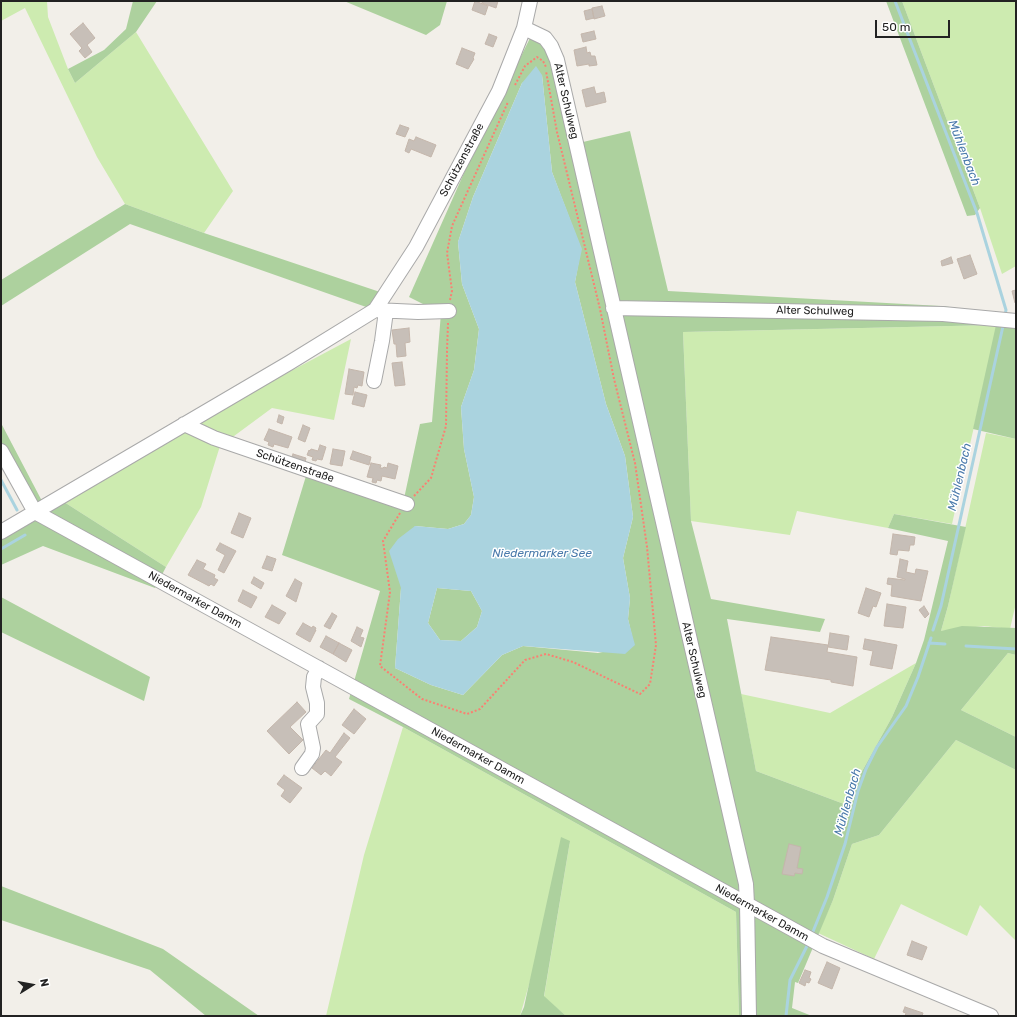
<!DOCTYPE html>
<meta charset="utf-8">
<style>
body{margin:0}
#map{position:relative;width:1017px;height:1017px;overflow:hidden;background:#f2efe9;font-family:Rubik,sans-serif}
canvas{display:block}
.frame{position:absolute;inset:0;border:2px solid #222;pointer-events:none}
.north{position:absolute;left:12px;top:965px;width:40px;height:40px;-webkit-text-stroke:3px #fff;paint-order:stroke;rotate:79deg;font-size:11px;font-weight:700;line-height:16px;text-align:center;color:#222}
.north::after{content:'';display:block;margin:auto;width:14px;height:18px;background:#222;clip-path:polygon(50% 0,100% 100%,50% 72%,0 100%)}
.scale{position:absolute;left:875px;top:20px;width:75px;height:18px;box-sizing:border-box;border:2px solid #222;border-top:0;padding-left:5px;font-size:12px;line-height:14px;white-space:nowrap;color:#222;-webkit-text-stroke:3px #fff;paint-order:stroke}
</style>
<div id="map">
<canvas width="1017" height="1017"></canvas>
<div class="frame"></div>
<div class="north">N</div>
<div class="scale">50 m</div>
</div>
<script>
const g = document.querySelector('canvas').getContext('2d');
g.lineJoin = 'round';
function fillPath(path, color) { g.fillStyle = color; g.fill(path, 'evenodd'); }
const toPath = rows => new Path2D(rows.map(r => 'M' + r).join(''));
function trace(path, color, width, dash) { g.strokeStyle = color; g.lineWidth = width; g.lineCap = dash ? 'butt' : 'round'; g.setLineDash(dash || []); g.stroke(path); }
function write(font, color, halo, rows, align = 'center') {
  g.font = font + ' Rubik,sans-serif'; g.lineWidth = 3; g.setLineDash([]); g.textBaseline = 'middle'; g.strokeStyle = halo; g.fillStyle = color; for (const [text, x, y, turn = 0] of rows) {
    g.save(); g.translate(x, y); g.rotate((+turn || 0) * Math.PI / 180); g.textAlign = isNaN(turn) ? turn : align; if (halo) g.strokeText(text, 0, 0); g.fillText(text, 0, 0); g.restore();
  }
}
const grass = toPath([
 [1,1,47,1,48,17,68,69,75,83,136,32,233,191,204,233,125,204,97,157,25,8,1,21],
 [902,1,1016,1,1016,266,1002,274,980,208],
 [997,325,952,524,894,514,888,528,797,511,790,535,691,521,683,332],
 [351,339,334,420,272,408,230,439,193,423],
 [186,430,220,446,201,507,166,567,64,502],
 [986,433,1016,439,1016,603,1010,629,984,626,941,631,948,606],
 [1008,653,1016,655,1016,737,961,710],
 [916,663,892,717,844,804,756,771,741,694,830,713],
 [403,727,736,912,739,1016,566,1016,544,997,570,841,520,1016,326,1016,364,855],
 [956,740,1016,770,1016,941,980,905,967,936,901,904,874,959,818,933,833,900,852,844,879,835]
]);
const forest = toPath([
 [133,1,157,1,136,32,75,83,68,69,104,50,126,29],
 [344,1,447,1,440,25,426,35],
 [886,1,902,1,980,208,975,215,967,216],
 [530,38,562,53,583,142,630,131,668,291,941,306,1016,315,1016,439,973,429,996,325,683,332,691,521,711,599,825,619,820,632,727,619,756,771,844,804,892,717,916,663,924,640,948,541,888,528,894,514,966,527,948,606,941,631,962,626,1016,628,1016,655,1008,653,961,710,1016,737,1016,770,956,740,879,835,852,844,833,900,798,983,795,982,792,1008,812,1016,739,1016,736,912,403,727,349,699,380,591,282,555,306,476,402,508,420,424,432,422,441,313,409,297,468,164],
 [542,75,552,172,581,249,575,282,606,404,625,456,633,517,623,558,630,598,628,619,634,645,598,653,523,646,502,655,463,695,431,685,395,668,401,588,415,526,448,529,464,524,471,515,474,497,464,449,461,407,474,370,479,329,462,284,458,242,473,197,522,83],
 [125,204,204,233,380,292,369,308,130,224,1,306,1,280],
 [1,423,43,503,25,505,1,462],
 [64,502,166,567,155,588,43,546,1,565,1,540],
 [437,588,471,591,482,611,477,627,461,641,440,640,428,623],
 [1,597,150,677,144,701,1,632],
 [561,837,570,841,544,996,566,1016,520,1016,524,1007],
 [1,886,163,949,259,1016,206,1016,150,970,1,920]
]);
const water = toPath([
 [536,66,542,75,552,172,582,249,575,282,606,404,625,456,633,517,623,558,630,598,628,619,635,645,625,654,523,646,502,655,463,695,431,685,395,668,401,588,389,551,398,539,415,526,448,529,464,524,471,515,474,497,464,449,461,407,474,370,479,329,462,284,458,242,473,197,522,83],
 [437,588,471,591,482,611,477,627,461,641,440,640,428,623]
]);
const stream = toPath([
 [895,1,977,213,1006,310,1005,315],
 [1,480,17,510],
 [1,549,25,535],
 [933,630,941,606,1003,326],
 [929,643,945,644],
 [966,646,1016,649],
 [812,934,827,897,845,844,858,791,866,769,877,747,906,706,918,677,931,638],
 [786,1016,790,980,807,946]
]);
const building = toPath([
 [475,1,488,6,485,15,472,10,475,1],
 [482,1,498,1,496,8,482,3,482,1],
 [602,6,605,16,594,19,592,8,602,6],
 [592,9,594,18,586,20,584,11,592,9],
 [83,23,95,38,87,45,92,52,85,58,79,51,82,48,70,34,83,23],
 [594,31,596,39,583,42,581,34,594,31],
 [489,34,497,37,493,47,485,44,489,34],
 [586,47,587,53,590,52,591,56,595,56,597,65,589,66,589,64,577,66,574,50,586,47],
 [462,48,475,53,473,58,474,59,468,69,456,64,462,48],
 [594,87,596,94,604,92,606,102,586,107,582,90,594,87],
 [400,125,409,128,405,137,396,134,400,125],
 [416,137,436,145,431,157,411,149,409,153,405,151,409,139,414,141,416,137],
 [970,255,977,274,964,279,957,259,970,255],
 [951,257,953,263,942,266,941,261,951,257],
 [1016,290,1016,303,1015,303,1012,291,1016,290],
 [409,328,410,342,405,343,406,356,397,357,396,344,394,344,392,330,409,328],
 [402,362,405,385,395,386,392,363,402,362],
 [349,369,364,372,362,386,358,385,357,388,354,387,353,395,345,394,349,369],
 [355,392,367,395,364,407,352,404,355,392],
 [279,415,284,417,282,424,277,422,279,415],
 [303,425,310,428,305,442,298,439,303,425],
 [269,429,292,437,288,448,274,444,273,447,268,445,269,442,264,440,269,429],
 [320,445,326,447,322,460,317,459,316,461,312,460,313,457,307,455,309,450,310,451,311,449,318,451,320,445],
 [333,449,345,451,342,466,330,464,333,449],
 [353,451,371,457,369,465,350,459,353,451],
 [293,454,306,458,305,463,291,459,293,454],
 [371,463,381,465,380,468,383,468,384,467,387,468,388,463,398,466,395,479,382,476,381,481,377,480,376,483,372,482,373,478,367,477,371,463],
 [239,513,251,518,243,538,231,533,239,513],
 [893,534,915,537,914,545,910,545,909,551,898,550,897,555,890,554,893,534],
 [220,543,236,551,224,573,218,570,225,555,216,550,220,543],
 [267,556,276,559,272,571,262,568,267,556],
 [900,559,908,561,906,572,915,574,916,569,928,571,921,601,891,596,892,585,887,584,888,578,905,580,905,579,897,577,900,559],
 [197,560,206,564,203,569,215,575,214,578,218,580,214,586,211,584,209,586,188,575,197,560],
 [254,577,264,583,261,589,251,583,254,577],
 [295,579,302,583,296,602,286,596,295,579],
 [866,588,881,593,876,607,873,606,869,617,858,613,866,588],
 [243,590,257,597,251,608,238,601,243,590],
 [887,604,906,607,903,628,884,626,887,604],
 [272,605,286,613,279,624,265,617,272,605],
 [924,606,929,614,925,618,919,610,924,606],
 [332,613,337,616,330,629,324,626,332,613],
 [303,623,312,628,313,626,316,628,315,630,316,630,310,642,296,634,303,623],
 [357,627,363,630,360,637,364,638,361,647,351,641,357,627],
 [830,633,849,636,847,650,828,647,830,633],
 [326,636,339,643,333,654,320,647,326,636],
 [771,637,828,645,827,652,857,657,853,686,831,682,831,680,765,670,771,637],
 [865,639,897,645,892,669,870,665,873,651,863,649,865,639],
 [339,643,352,650,346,662,333,654,339,643],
 [297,702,306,712,290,727,303,740,289,754,267,731,297,702],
 [354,709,366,719,354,734,342,725,354,709],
 [344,733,350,738,335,757,342,762,331,776,325,771,321,775,312,768,326,750,330,753,344,733],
 [284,775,302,788,290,803,281,796,285,790,277,784,284,775],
 [789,844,801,847,797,868,803,869,802,874,795,873,794,876,782,874,789,844],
 [912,941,927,947,922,960,907,955,912,941],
 [827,962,840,968,832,989,818,983,827,962],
 [805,970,811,972,809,978,811,979,809,983,806,982,805,986,799,983,805,970],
 [905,1007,923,1013,922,1016,905,1016,906,1013,903,1012,905,1007]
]);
const path = toPath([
 [515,85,525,66,537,57,543,61,546,67],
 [450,300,452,291,447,253,452,226,508,102],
 [414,496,431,478,446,426,447,350,448,323],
 [400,513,383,541,390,592,380,666,422,699,467,714,480,709,525,660,546,654,573,662,640,694,650,684,656,645,647,547,635,463,614,379,600,309,557,132,546,71]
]);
const minor = toPath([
 [524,28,545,38,551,46,557,60,746,884,747,904,749,1016],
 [613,308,943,314,1016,321],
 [375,310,418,312,449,311],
 [374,381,382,341,386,311],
 [184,424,214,438,407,504],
 [1,451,35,512,823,946,991,1016],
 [1,532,289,363,375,310,416,247,499,91,524,28,530,1],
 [302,768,312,754,313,748,308,724,317,714,317,703,313,687,314,677,319,668]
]);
const streetNames = [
 ["Alter Schulweg",566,101,77],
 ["Schützenstraße",462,160,-62],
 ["Alter Schulweg",815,311,1],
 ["Schützenstraße",295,466,19],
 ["Niedermarker Damm",195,600,29],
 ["Alter Schulweg",694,660,77],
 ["Niedermarker Damm",478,756,29],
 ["Niedermarker Damm",762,913,29]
];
const waterNames = [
 ["Mühlenbach",964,153,69],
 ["Mühlenbach",960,477,-77],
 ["Niedermarker See",542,554],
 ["Mühlenbach",848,802,-74]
];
fillPath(grass, '#cdebb0');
fillPath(forest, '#add19e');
fillPath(water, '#aad3df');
trace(stream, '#aad3df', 3);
fillPath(building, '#c7bfb8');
trace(building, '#c4b6ab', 1);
trace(minor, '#a9a9a9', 16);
trace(path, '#fa8072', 2, [2, 2]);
trace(minor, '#fff', 14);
write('11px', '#222', '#fff', streetNames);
write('italic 12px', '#4a7aab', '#fff', waterNames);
</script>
